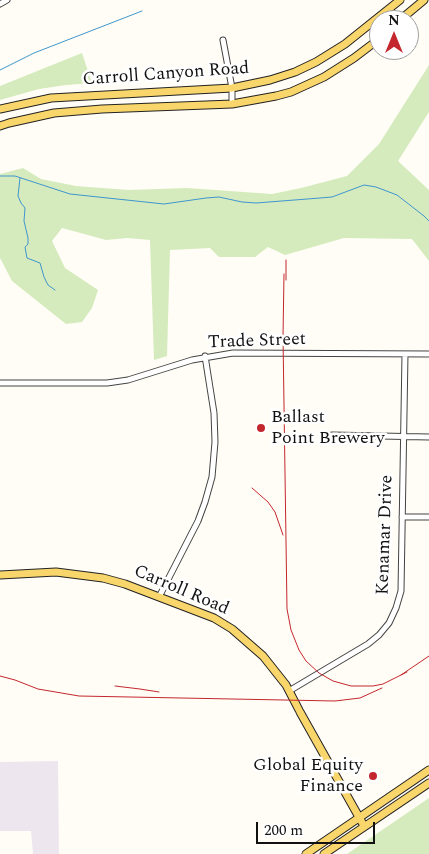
<!DOCTYPE html>
<style>
body{margin:0}
#map{position:relative;width:429px;height:854px;overflow:hidden;background:#fffdf5;font-family:Spectral,serif}
canvas{display:block}
.north{position:absolute;left:369px;top:10px;width:50px;height:50px;box-sizing:border-box;background:#fff;border:1px solid #a0a0a0;border-radius:50%;rotate:0deg;font-size:14px;font-weight:700;line-height:20px;text-align:center;color:#111}
.north::after{content:'';display:block;margin:auto;width:18px;height:22px;background:#c4262e;clip-path:polygon(50% 0,100% 100%,50% 72%,0 100%)}
.scale{position:absolute;left:256px;top:822px;width:119px;height:22px;box-sizing:border-box;border:2px solid #111;border-top:0;padding-left:6px;font-size:15px;line-height:18px;white-space:nowrap;color:#111;-webkit-text-stroke:4px #fff;paint-order:stroke}
</style>
<div id="map">
<canvas width="429" height="854"></canvas>
<div class="north">N</div>
<div class="scale">200 m</div>
</div>
<script>
const g = document.querySelector('canvas').getContext('2d');
g.lineJoin = 'round';
function fillPath(path, color) { g.fillStyle = color; g.fill(path, 'evenodd'); }
const toPath = rows => new Path2D(rows.map(r => 'M' + r).join(''));
function trace(path, color, width, dash) { g.strokeStyle = color; g.lineWidth = width; g.lineCap = dash ? 'butt' : 'round'; g.setLineDash(dash || []); g.stroke(path); }
function write(font, color, halo, rows, align = 'center') {
  g.font = font + ' Spectral,serif'; g.lineWidth = 5; g.setLineDash([]); g.textBaseline = 'middle'; g.strokeStyle = halo; g.fillStyle = color; for (const [text, x, y, turn = 0] of rows) {
    g.save(); g.translate(x, y); g.rotate((+turn || 0) * Math.PI / 180); g.textAlign = isNaN(turn) ? turn : align; if (halo) g.strokeText(text, 0, 0); g.fillText(text, 0, 0); g.restore();
  }
}
const industrial = toPath([
 [58,761,59,854,33,854,31,831,0,831,0,762]
]);
const green = toPath([
 [82,53,92,83,66,85,39,89,0,100,0,86],
 [429,65,429,112,398,161,429,190,429,261,412,239,344,238,285,255,268,247,255,257,219,257,210,248,170,250,167,356,154,360,150,240,127,238,106,240,62,228,52,241,65,268,98,290,92,308,82,322,66,324,12,281,0,258,0,174,23,168,41,179,76,186,129,190,187,188,272,194,301,188,347,176,379,144],
 [429,798,429,854,347,854]
]);
const stream = toPath([
 [0,70,34,53,142,11],
 [0,176,15,176,70,194,164,204,206,198,219,197,242,202,256,203,320,198,332,197,364,185,376,187,397,195,424,216,429,221],
 [20,178,18,196,21,203,25,208,24,221,28,238,28,244,25,247,27,258,40,263,44,277,48,285,55,290]
]);
const minor = toPath([
 [0,4,7,0],
 [223,40,232,88,232,104],
 [0,383,107,383,128,380,192,360,233,353,429,354],
 [332,435,429,437],
 [402,517,429,517],
 [159,597,198,521,205,502,212,477,215,442,214,413,205,356],
 [289,691,368,644,379,635,389,623,396,608,401,591,405,354]
]);
const major = toPath([
 [400,20,424,0],
 [0,109,51,98,232,88,270,80,295,72,316,62,345,44,400,0],
 [0,126,9,123,54,113,102,109,232,104,276,96,291,92,324,77,354,58,379,39],
 [0,575,56,572,103,578,125,584,214,618,232,629,263,656,286,685,299,710],
 [300,712,364,826],
 [306,854,429,770],
 [324,854,429,783]
]);
const rail = toPath([
 [286,260,286,280],
 [284,274,283,337,287,609,291,630,299,650,306,661,319,673,333,681,351,686,373,686,383,684,407,672],
 [252,488,268,502,275,512,283,535],
 [401,675,429,656],
 [0,676,15,680,38,689,79,696,335,701,360,698,382,688],
 [115,686,140,689,159,692]
]);
const markers = [
 [261,428,5,"#c4262e"],
 [373,776,5,"#c4262e"]
];
const streetNames = [
 ["Carroll Canyon Road",166,75,-4],
 ["Trade Street",257,342,-2],
 ["Kenamar Drive",386,535,-88],
 ["Carroll Road",181,591,23]
];
const poiNames = [
 ["Ballast",271,418],
 ["Point Brewery",271,439],
 ["Global Equity",363,766,"right"],
 ["Finance",363,787,"right"]
];
fillPath(industrial, '#eee6ef');
fillPath(green, '#d5ebbd');
trace(stream, '#3f96cf', 1);
trace(minor, '#444', 7);
trace(major, '#222', 9);
trace(minor, '#fff', 5);
trace(major, '#f9d66b', 7);
trace(rail, '#c4262e', 1);
for (const [x, y, r, color] of markers) { const dot = new Path2D(); dot.arc(x, y, r, 0, 2 * Math.PI); g.fillStyle = color; g.fill(dot); trace(dot, '#fff', 2); }
write('18px', '#111', '#fff', streetNames);
write('18px', '#111', '#fff', poiNames, 'left');
</script>
